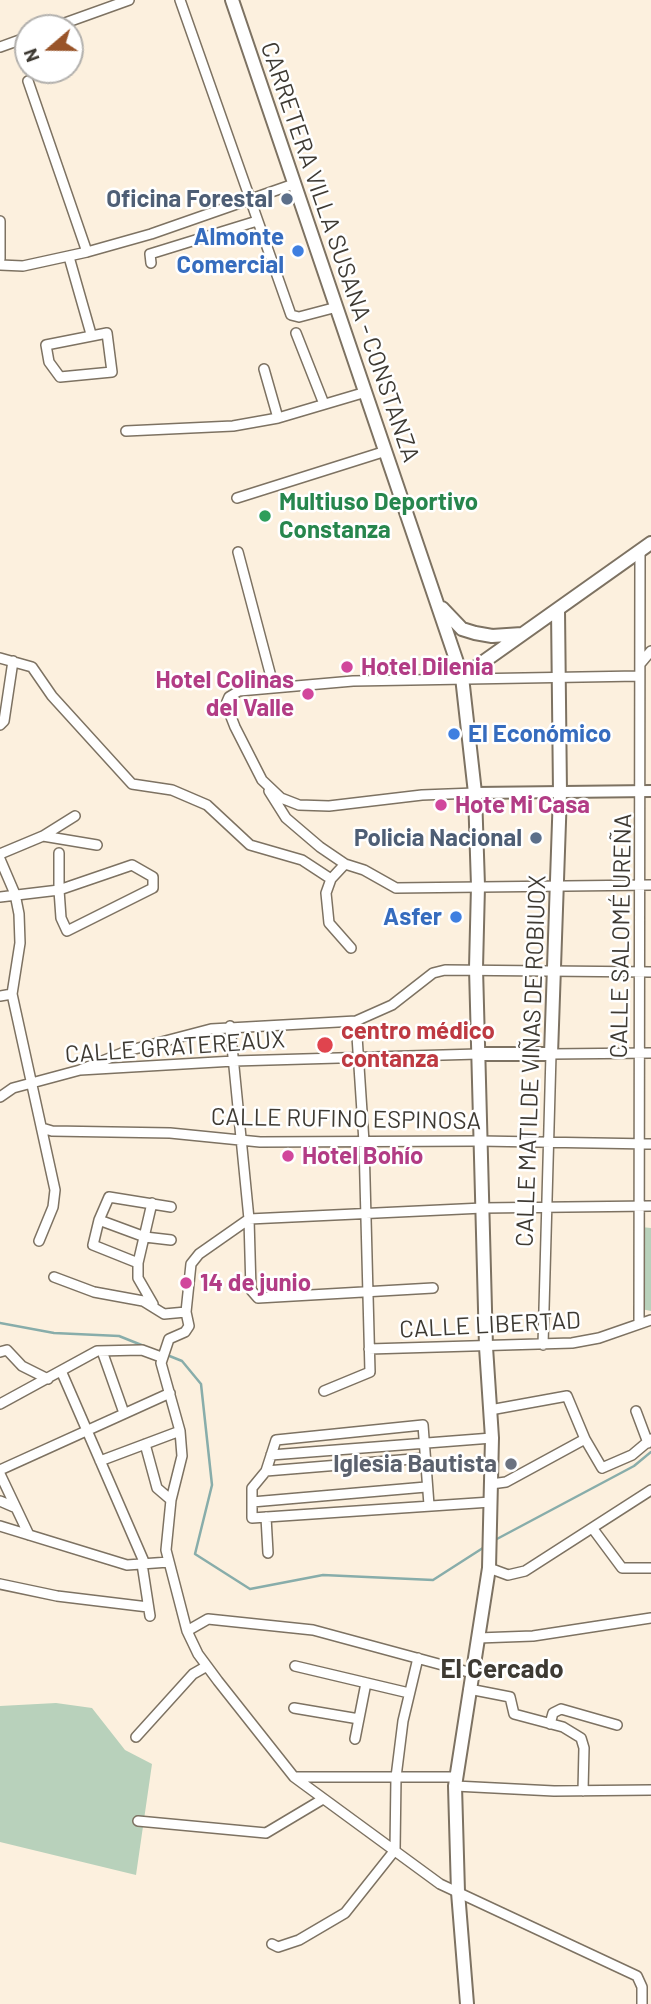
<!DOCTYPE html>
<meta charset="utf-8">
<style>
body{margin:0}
#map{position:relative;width:651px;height:2004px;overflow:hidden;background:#fcf0de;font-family:Barlow,sans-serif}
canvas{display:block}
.north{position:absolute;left:14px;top:14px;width:70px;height:70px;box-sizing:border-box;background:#fff;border:2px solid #b2b0ad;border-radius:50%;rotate:250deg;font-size:19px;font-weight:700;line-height:28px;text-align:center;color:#3e3a33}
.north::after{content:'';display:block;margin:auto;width:24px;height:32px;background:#995429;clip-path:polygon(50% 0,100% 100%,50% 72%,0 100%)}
</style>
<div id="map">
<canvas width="651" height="2004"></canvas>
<div class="north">N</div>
</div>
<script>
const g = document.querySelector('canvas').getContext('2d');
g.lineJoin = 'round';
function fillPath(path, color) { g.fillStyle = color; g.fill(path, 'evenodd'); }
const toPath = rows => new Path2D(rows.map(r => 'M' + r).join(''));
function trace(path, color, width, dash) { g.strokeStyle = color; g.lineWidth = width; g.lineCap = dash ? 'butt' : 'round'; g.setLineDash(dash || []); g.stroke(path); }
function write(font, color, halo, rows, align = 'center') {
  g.font = font + ' Barlow,sans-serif'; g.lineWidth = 5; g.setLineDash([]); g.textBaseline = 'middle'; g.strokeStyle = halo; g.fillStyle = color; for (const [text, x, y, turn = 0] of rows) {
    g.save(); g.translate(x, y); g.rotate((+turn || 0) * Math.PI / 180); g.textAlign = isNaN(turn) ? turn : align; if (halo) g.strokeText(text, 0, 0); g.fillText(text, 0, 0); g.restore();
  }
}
const green = toPath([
 [641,1227,651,1228,651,1311,641,1309],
 [56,1703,92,1708,125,1750,152,1764,136,1875,0,1842,0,1706]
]);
const stream = toPath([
 [0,1323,54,1333,119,1336,144,1346],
 [167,1355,182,1361,201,1384,212,1485,195,1554,250,1589,323,1575,433,1580,486,1546],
 [495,1540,634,1466,651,1452]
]);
const minor = toPath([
 [180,0,291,315,299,317,337,307],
 [51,28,129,0],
 [0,47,28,37],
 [28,81,87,252],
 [0,221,0,259],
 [69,257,91,334],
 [151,263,150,254,257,221],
 [0,265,23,266,87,252,151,234,294,184],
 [107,333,112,372,60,377,49,362,46,345,107,333],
 [296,333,324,404],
 [264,369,278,418],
 [126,431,233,426,278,418,366,392],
 [237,498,386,451],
 [238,552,274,688],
 [0,658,32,667,52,696,132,784,172,790,207,805,250,845,302,860,331,879],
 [640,664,651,651],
 [0,725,4,721,13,661],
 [269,791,286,818,320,847,345,864,364,870,396,888,651,885],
 [475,793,422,795,329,806,299,805,281,798,262,780,235,727,226,704,229,697,239,691,353,681,639,676],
 [43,836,97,845],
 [0,854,43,836,75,816],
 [0,859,15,894,19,914,20,943,12,994,55,1190,53,1207,39,1241],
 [345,864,331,879,326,893,329,923,351,948],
 [0,897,59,890,132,865,153,877,153,888,67,931,61,918,59,890,59,853],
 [0,996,12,994],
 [230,1026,249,1219,251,1290,258,1298,433,1288],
 [80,1070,127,1051,211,1029,356,1021,392,1005,433,973,445,970,651,972],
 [0,1097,13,1088,80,1070,234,1061,478,1054],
 [42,1128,52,1131,170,1133,260,1142,480,1141,651,1144],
 [152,1203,138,1263,138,1278,153,1304],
 [99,1220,145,1237,171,1240],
 [138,1263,93,1245,99,1220,109,1197,171,1207],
 [54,1277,94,1292,143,1301,164,1314,186,1312],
 [639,1322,640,550],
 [543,1345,551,1054,651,1053],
 [369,1349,572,1343,599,1338,651,1320],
 [102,1351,124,1413],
 [0,1352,7,1350,22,1366,48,1379],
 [62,1373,145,1564],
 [324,1391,370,1372,364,1142,356,1021],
 [0,1404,97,1351,142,1350,161,1357],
 [490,1410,567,1396,585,1439,602,1468,632,1455,651,1439],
 [636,1411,648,1443],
 [145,1444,157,1488,171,1500],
 [271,1455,492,1438],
 [100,1461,180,1431],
 [0,1470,170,1393],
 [266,1471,425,1458],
 [0,1474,29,1535],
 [491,1484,506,1482,585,1439],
 [0,1501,14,1507],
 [252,1502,426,1487],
 [429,1505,423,1425,276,1440,266,1471,252,1488,252,1518,491,1502],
 [266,1517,268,1553],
 [0,1526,127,1565,169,1562],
 [593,1529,622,1568,651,1568],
 [142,1564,150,1616],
 [489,1568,508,1575,525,1571,651,1490],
 [0,1584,57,1596,148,1607],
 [187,1631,208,1619,313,1630,472,1673],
 [478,1638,533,1636,651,1618],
 [295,1666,409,1693],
 [469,1689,510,1697,514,1714,563,1727,581,1738,584,1748,583,1791],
 [294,1708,359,1719],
 [550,1724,553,1713,561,1709,617,1725],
 [136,1737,193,1674,207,1666],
 [355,1739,366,1683],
 [294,1777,456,1777],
 [455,1786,554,1791,651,1790],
 [138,1821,266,1833,323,1799],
 [272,1944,278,1947,299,1940,345,1913,395,1850,396,1777,403,1721,418,1658],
 [642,2004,642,1987,637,1976,440,1884,294,1777,218,1681,198,1654,187,1631,166,1550,171,1500,182,1456,180,1431,161,1363,169,1339,185,1332,189,1326,186,1312,191,1264,199,1254,249,1219,483,1208,651,1206]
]);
const tertiary = toPath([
 [475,793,651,791]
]);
const secondary = toPath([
 [232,0,462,677,475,793,478,886,476,968,486,1347,492,1438,489,1568,455,1786,458,1892,467,2004],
 [442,608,462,629,475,633,492,636,522,634],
 [462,677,651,543],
 [478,1054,551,1054,560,793,558,610]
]);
const markers = [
 [287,199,7,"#5c6f8a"],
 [298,251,7,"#3f7fe0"],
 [265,516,7,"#2e9e5b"],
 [347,667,7,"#d1479c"],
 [308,694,7,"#d1479c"],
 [454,734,7,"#3f7fe0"],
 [441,805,7,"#d1479c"],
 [536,838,7,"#5c6f8a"],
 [456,917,7,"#3f7fe0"],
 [325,1045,9,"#e0444e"],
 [288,1156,7,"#d1479c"],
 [186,1283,7,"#d1479c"],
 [511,1464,7,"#6b7280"]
];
const serviceNames = [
 ["Oficina Forestal",273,199],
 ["Policia Nacional",522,838]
];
const shopNames = [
 ["Almonte",284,237],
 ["Comercial",284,265],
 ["El Económico",468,734,"left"],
 ["Asfer",442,917]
];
const streetNames = [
 ["CARRETERA VILLA SUSANA - CONSTANZA",340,252,71],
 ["CALLE SALOMÉ UREÑA",621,936,-89],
 ["CALLE GRATEREAUX",175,1047,-4],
 ["CALLE MATILDE VIÑAS DE ROBIUOX",531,1061,-88],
 ["CALLE RUFINO ESPINOSA",346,1119,1],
 ["CALLE LIBERTAD",490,1325,-3]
];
const leisureNames = [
 ["Multiuso Deportivo",279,502],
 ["Constanza",279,530]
];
const hotelNames = [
 ["Hotel Dilenia",361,667],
 ["Hotel Colinas",294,680,"right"],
 ["del Valle",294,708,"right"],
 ["Hote Mi Casa",455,805],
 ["Hotel Bohío",302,1156],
 ["14 de junio",200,1283]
];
const healthNames = [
 ["centro médico",341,1031],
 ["contanza",341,1059]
];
const worshipNames = [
 ["Iglesia Bautista",497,1464]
];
const neighbourhoodNames = [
 ["El Cercado",502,1669]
];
fillPath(green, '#b8d1bb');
trace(stream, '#88adaa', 2.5);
trace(minor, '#7d7262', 12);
trace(tertiary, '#7d7262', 14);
trace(secondary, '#7d7262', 16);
trace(minor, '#fff', 9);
trace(tertiary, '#fff', 10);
trace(secondary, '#fff', 12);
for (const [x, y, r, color] of markers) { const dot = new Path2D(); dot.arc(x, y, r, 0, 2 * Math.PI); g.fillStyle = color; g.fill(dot); trace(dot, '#fff', 2.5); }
write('bold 24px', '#4e5e75', '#fff', serviceNames, 'right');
write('bold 24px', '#366cbe', '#fff', shopNames, 'right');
write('24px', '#3e3a33', '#fff', streetNames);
write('bold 24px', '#27864d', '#fff', leisureNames, 'left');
write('bold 24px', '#b23c85', '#fff', hotelNames, 'left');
write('bold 24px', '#be3a42', '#fff', healthNames, 'left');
write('bold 24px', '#5b616d', '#fff', worshipNames, 'right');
write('bold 26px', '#3e3a33', '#fff', neighbourhoodNames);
</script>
